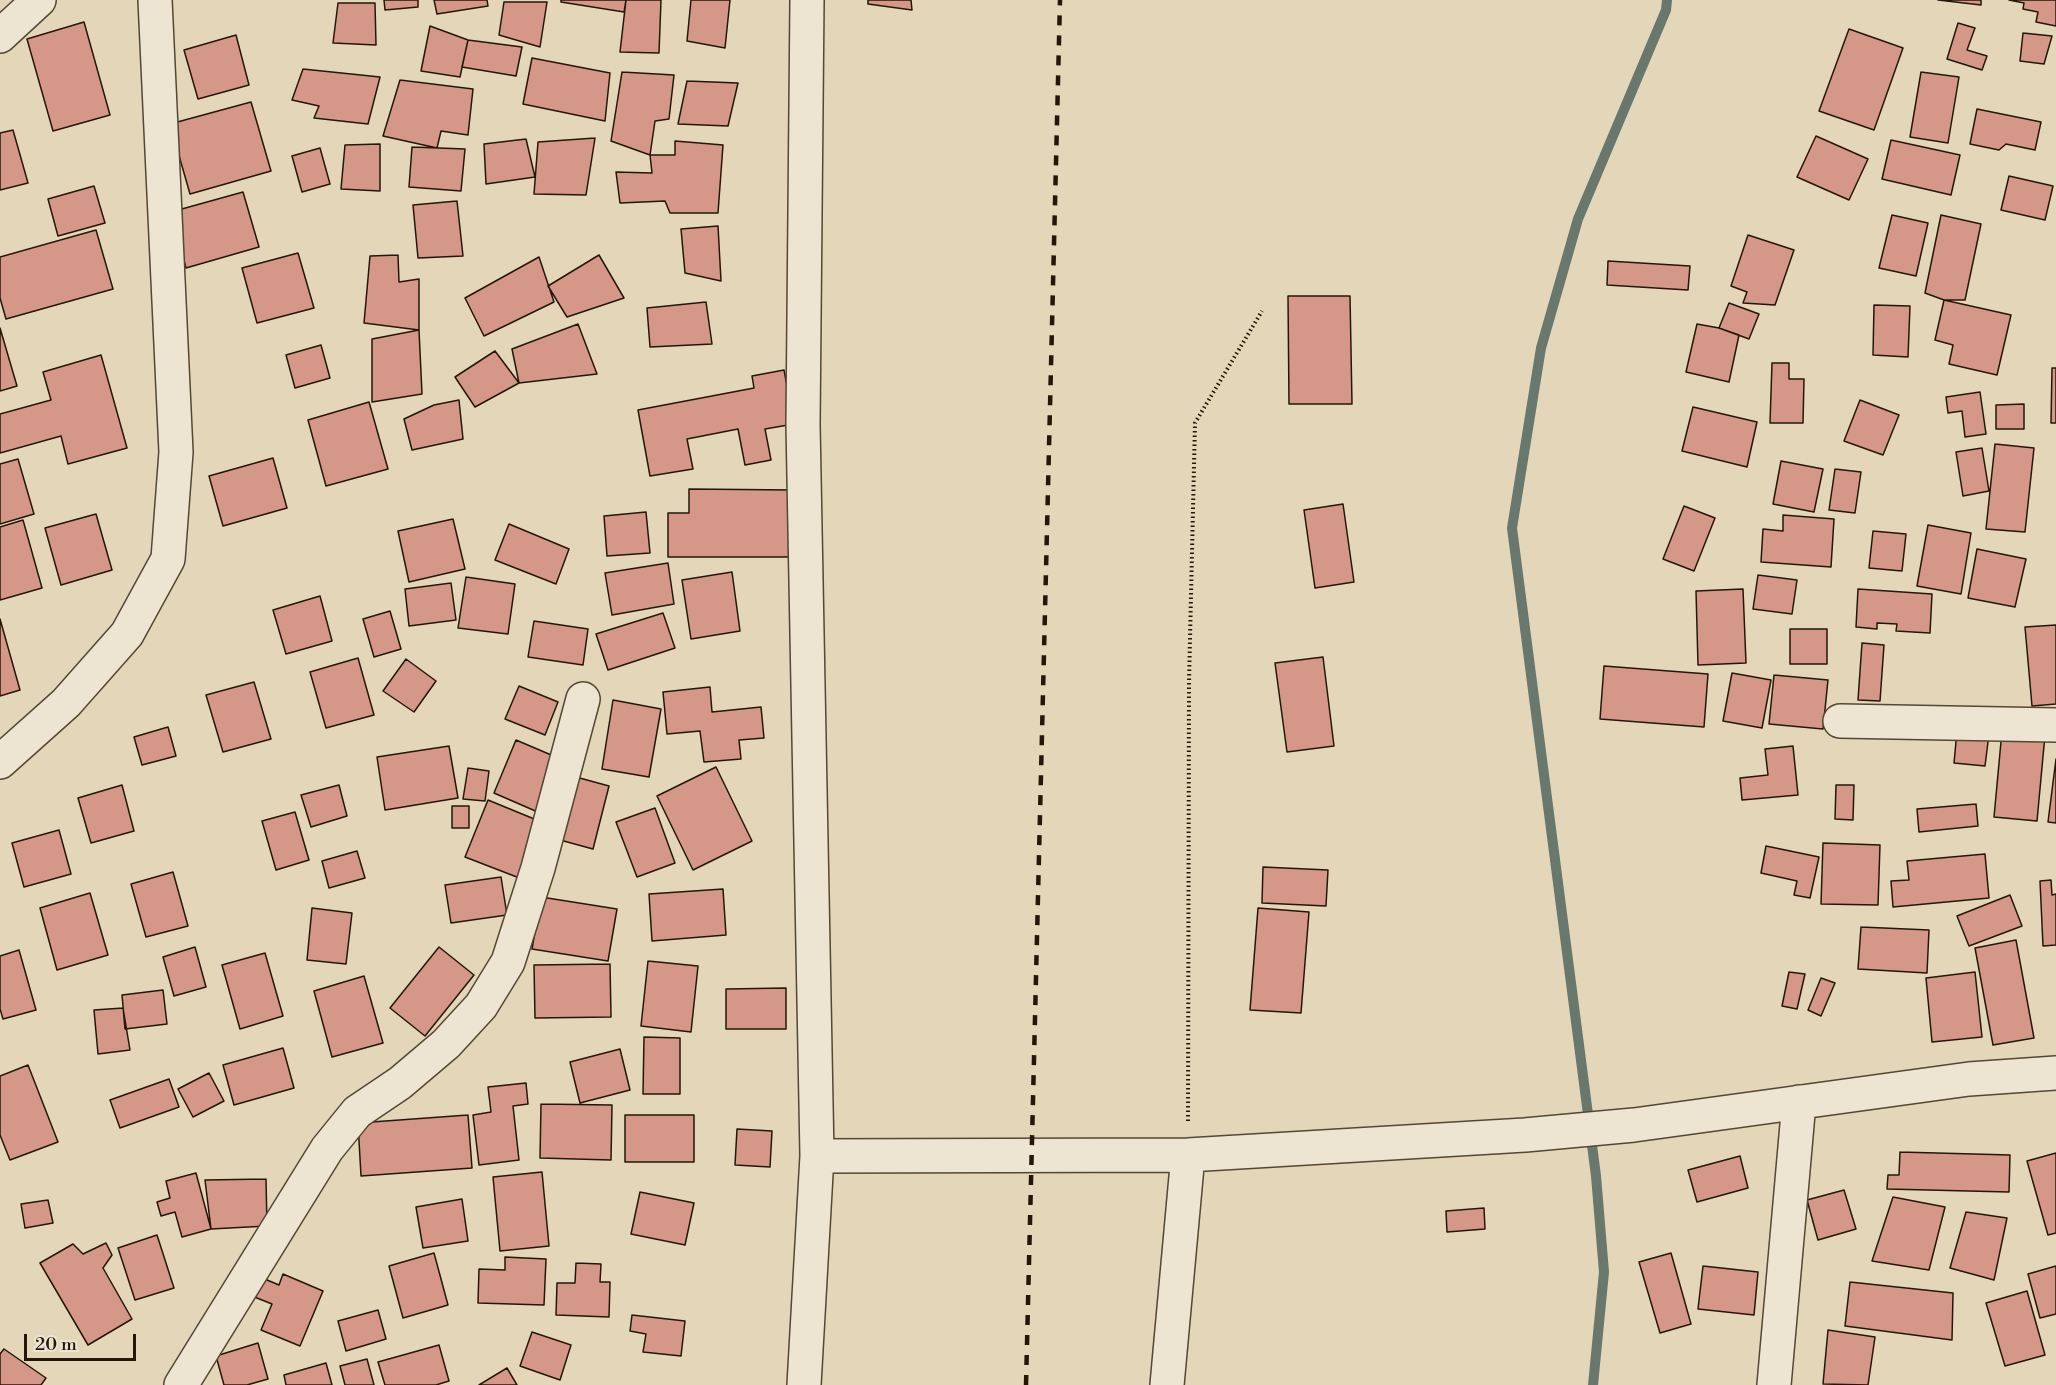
<!DOCTYPE html>
<style>
body{margin:0}
#map{position:relative;width:2056px;height:1385px;overflow:hidden;background:#e3d6b9;font-family:"Libre Bodoni",serif}
canvas{display:block}
.scale{position:absolute;left:24px;top:1334px;width:112px;height:27px;box-sizing:border-box;border:3px solid #251708;border-top:0;padding-left:8px;font-size:18px;line-height:21px;white-space:nowrap;color:#251708;-webkit-text-stroke:4px #ede4d2;paint-order:stroke}
</style>
<div id="map">
<canvas width="2056" height="1385"></canvas>
<div class="scale">20 m</div>
</div>
<script>
const g = document.querySelector('canvas').getContext('2d');
g.lineJoin = 'round';
const toPath = rows => new Path2D(rows.map(r => 'M' + r).join(''));
function trace(path, color, width, dash) { g.strokeStyle = color; g.lineWidth = width; g.lineCap = dash ? 'butt' : 'round'; g.setLineDash(dash || []); g.stroke(path); }
function fillPath(path, color) { g.fillStyle = color; g.fill(path, 'evenodd'); }
const stream = toPath([
 [1593,1385,1604,1272,1596,1176,1512,528,1541,348,1578,219,1666,10,1667,0]
]);
const building = toPath([
 [384,0,418,0,418,7,385,10,384,0],
 [434,0,487,0,488,6,437,14,434,0],
 [561,0,626,0,624,12,561,2,561,0],
 [626,0,661,0,659,53,620,52,626,0],
 [691,0,730,0,725,48,687,41,691,0],
 [868,0,911,0,912,10,868,4,868,0],
 [1938,0,1981,0,1981,5,1938,0],
 [2009,0,2056,0,2056,26,2036,22,2038,12,2023,9,2024,3,2009,0],
 [504,2,547,2,540,47,499,35,504,2],
 [338,3,375,3,376,45,333,43,338,3],
 [84,22,110,115,53,131,27,39,84,22],
 [1958,23,1975,28,1967,50,1987,56,1982,70,1947,59,1958,23],
 [430,26,468,40,460,77,421,71,430,26],
 [1849,29,1903,48,1874,130,1819,111,1849,29],
 [2023,33,2052,36,2044,64,2020,61,2023,33],
 [236,35,249,85,198,99,184,50,236,35],
 [468,40,522,47,516,76,462,67,468,40],
 [532,58,610,73,605,121,523,104,532,58],
 [303,69,380,77,368,124,314,118,319,106,292,100,303,69],
 [622,72,674,75,669,119,655,121,650,155,611,141,622,72],
 [1921,72,1959,77,1948,143,1910,137,1921,72],
 [400,80,473,89,468,135,441,131,437,148,383,136,400,80],
 [687,81,738,83,728,126,678,124,687,81],
 [251,102,271,171,190,194,170,124,251,102],
 [1977,109,2041,122,2035,150,2006,144,1999,150,1970,144,1977,109],
 [13,130,28,183,0,190,0,133,13,130],
 [1816,136,1868,159,1849,200,1797,177,1816,136],
 [595,138,586,195,534,194,538,142,595,138],
 [526,139,535,177,486,184,484,144,526,139],
 [1891,140,1960,155,1951,195,1882,179,1891,140],
 [675,141,723,145,718,213,670,213,665,201,620,203,616,172,652,173,650,155,675,155,675,141],
 [380,144,380,191,341,189,345,145,380,144],
 [412,147,465,149,461,191,409,187,412,147],
 [320,148,330,184,302,192,292,156,320,148],
 [2009,176,2053,186,2045,220,2001,210,2009,176],
 [94,186,105,223,58,236,48,199,94,186],
 [243,192,259,247,186,268,171,212,243,192],
 [457,201,463,256,418,258,413,205,457,201],
 [1892,215,1928,223,1916,276,1879,268,1892,215],
 [1941,215,1981,224,1965,300,1944,300,1925,293,1941,215],
 [718,226,721,281,685,273,681,229,718,226],
 [96,230,113,289,6,319,0,298,0,257,96,230],
 [1748,235,1794,250,1775,305,1743,303,1747,292,1731,286,1748,235],
 [298,253,314,308,257,323,242,268,298,253],
 [398,255,399,282,419,279,419,330,364,323,370,256,398,255],
 [599,255,624,298,567,317,548,286,599,255],
 [539,257,554,302,484,336,465,298,539,257],
 [1608,261,1690,266,1688,290,1607,285,1608,261],
 [1288,296,1350,296,1352,404,1289,404,1288,296],
 [1944,300,2011,315,1997,375,1949,364,1953,345,1935,340,1944,300],
 [706,302,712,344,650,347,647,308,706,302],
 [1729,303,1759,314,1749,339,1719,328,1729,303],
 [1874,305,1910,306,1908,357,1873,355,1874,305],
 [578,324,597,374,519,383,512,349,578,324],
 [1697,324,1719,328,1739,335,1729,382,1686,372,1697,324],
 [0,328,17,386,0,391,0,328],
 [419,330,422,394,372,402,372,339,419,330],
 [321,345,330,378,295,388,286,355,321,345],
 [495,351,519,383,475,407,455,377,495,351],
 [101,355,127,448,68,464,61,436,0,453,0,414,51,400,43,372,101,355],
 [1772,363,1789,363,1789,379,1804,379,1803,423,1770,423,1772,363],
 [2052,368,2056,368,2056,423,2051,423,2052,368],
 [784,370,794,424,765,429,771,460,745,465,738,429,687,439,693,469,650,476,638,410,754,388,752,376,784,370],
 [1980,392,1986,434,1965,437,1962,411,1948,413,1946,397,1980,392],
 [459,400,463,439,412,450,404,419,434,405,459,400],
 [1860,400,1899,415,1883,455,1844,441,1860,400],
 [369,402,388,469,326,486,308,420,369,402],
 [2024,404,2024,429,1996,429,1996,405,2024,404],
 [1693,407,1757,422,1747,467,1682,451,1693,407],
 [1995,444,2034,448,2025,532,1986,529,1995,444],
 [1982,448,1989,491,1963,496,1956,452,1982,448],
 [273,458,287,508,223,526,209,476,273,458],
 [18,459,34,514,0,524,0,464,18,459],
 [1781,461,1823,469,1814,512,1773,504,1781,461],
 [1835,469,1861,472,1855,513,1829,510,1835,469],
 [689,489,793,490,793,557,668,557,668,513,689,513,689,489],
 [1343,504,1354,582,1315,588,1304,510,1343,504],
 [1684,506,1715,518,1694,571,1663,559,1684,506],
 [646,512,650,553,607,556,604,516,646,512],
 [96,514,112,570,61,585,45,528,96,514],
 [1783,515,1834,519,1831,567,1761,562,1763,529,1783,531,1783,515],
 [453,519,465,569,409,582,398,531,453,519],
 [23,520,42,588,0,600,0,527,23,520],
 [509,524,569,549,556,584,495,560,509,524],
 [1928,525,1971,533,1961,594,1917,586,1928,525],
 [1873,531,1906,534,1902,571,1869,568,1873,531],
 [1977,549,2026,559,2015,607,1968,598,1977,549],
 [668,563,674,604,612,615,605,573,668,563],
 [732,572,740,631,691,639,682,580,732,572],
 [1758,575,1797,580,1792,614,1753,609,1758,575],
 [466,577,515,584,508,634,458,628,466,577],
 [451,583,456,620,409,626,405,589,451,583],
 [1743,589,1746,663,1698,665,1696,591,1743,589],
 [1858,589,1932,594,1930,633,1896,631,1897,624,1877,623,1877,629,1856,627,1858,589],
 [320,596,332,641,286,654,273,610,320,596],
 [390,611,401,649,374,657,363,619,390,611],
 [663,613,675,648,608,670,596,634,663,613],
 [0,619,20,690,0,696,0,619],
 [534,621,588,629,583,665,528,657,534,621],
 [2056,625,2056,704,2032,706,2025,627,2056,625],
 [1790,629,1827,629,1827,664,1790,664,1790,629],
 [1862,643,1884,645,1880,701,1858,700,1862,643],
 [1323,657,1334,746,1287,752,1275,663,1323,657],
 [358,658,374,715,326,728,310,672,358,658],
 [406,659,436,681,414,712,383,691,406,659],
 [1604,666,1708,674,1704,727,1600,719,1604,666],
 [1732,673,1771,680,1762,728,1723,721,1732,673],
 [1774,675,1828,680,1823,729,1769,724,1774,675],
 [254,682,271,739,223,752,206,695,254,682],
 [519,686,558,702,545,735,505,719,519,686],
 [710,687,712,712,761,707,764,738,739,740,741,759,704,762,700,731,667,734,663,692,710,687],
 [613,700,661,709,649,777,602,769,613,700],
 [168,727,176,756,142,765,134,737,168,727],
 [1957,731,1989,734,1985,766,1954,763,1957,731],
 [2002,731,2045,735,2037,821,1994,817,2002,731],
 [516,740,563,760,540,813,494,793,516,740],
 [449,746,458,798,385,810,377,757,449,746],
 [1793,746,1798,795,1742,800,1740,778,1768,775,1765,749,1793,746],
 [2056,759,2056,823,2048,822,2056,759],
 [716,767,752,841,693,870,657,796,716,767],
 [468,768,489,771,485,801,463,799,468,768],
 [576,777,609,786,593,849,560,840,576,777],
 [122,785,134,831,91,843,78,798,122,785],
 [339,785,347,816,311,827,301,795,339,785],
 [1836,785,1854,785,1853,820,1835,819,1836,785],
 [488,800,544,823,522,879,465,857,488,800],
 [1976,804,1978,826,1919,832,1917,809,1976,804],
 [452,806,469,806,469,828,452,828,452,806],
 [655,808,675,863,637,877,616,822,655,808],
 [295,812,309,860,276,870,262,821,295,812],
 [59,830,71,874,24,887,12,843,59,830],
 [1823,843,1880,845,1878,905,1821,904,1823,843],
 [1766,846,1819,857,1810,898,1794,895,1797,881,1761,873,1766,846],
 [357,851,365,878,329,888,322,861,357,851],
 [1985,854,1989,898,1893,907,1891,881,1909,880,1907,861,1985,854],
 [1263,867,1328,870,1326,906,1262,903,1263,867],
 [173,872,188,926,146,937,131,884,173,872],
 [501,877,507,915,451,923,445,885,501,877],
 [2051,880,2052,895,2056,894,2056,945,2043,946,2040,881,2051,880],
 [723,889,726,935,652,941,649,894,723,889],
 [90,893,108,955,57,970,40,908,90,893],
 [2010,895,2022,926,1969,946,1957,916,2010,895],
 [541,897,617,909,608,961,532,949,541,897],
 [312,908,352,913,346,964,307,960,312,908],
 [1258,908,1309,912,1301,1013,1250,1010,1258,908],
 [1861,927,1929,930,1927,973,1858,969,1861,927],
 [2016,940,2034,1038,1993,1045,1975,948,2016,940],
 [195,947,206,987,174,996,163,957,195,947],
 [439,947,474,975,425,1036,390,1008,439,947],
 [19,950,36,1010,3,1019,0,1009,0,956,19,950],
 [265,953,283,1016,240,1029,222,965,265,953],
 [648,961,698,966,691,1032,641,1026,648,961],
 [610,964,611,1017,535,1018,534,965,610,964],
 [1789,972,1805,974,1797,1009,1782,1006,1789,972],
 [1975,972,1982,1037,1932,1042,1926,978,1975,972],
 [364,976,383,1043,332,1057,314,991,364,976],
 [1821,978,1835,983,1821,1016,1808,1010,1821,978],
 [786,988,786,1029,726,1029,726,989,786,988],
 [163,990,167,1024,125,1029,122,995,163,990],
 [123,1008,130,1050,98,1054,94,1010,123,1008],
 [644,1037,680,1038,680,1094,643,1094,644,1037],
 [283,1048,294,1088,234,1105,223,1065,283,1048],
 [620,1049,630,1090,580,1103,570,1062,620,1049],
 [28,1065,58,1142,10,1160,0,1135,0,1076,28,1065],
 [209,1073,224,1101,193,1117,178,1089,209,1073],
 [169,1079,179,1107,120,1128,110,1100,169,1079],
 [526,1083,528,1104,513,1106,519,1160,479,1165,473,1115,491,1112,488,1087,526,1083],
 [541,1104,612,1105,611,1160,540,1158,541,1104],
 [468,1115,472,1168,361,1176,358,1123,468,1115],
 [625,1115,694,1115,694,1162,625,1162,625,1115],
 [737,1129,772,1131,770,1167,735,1165,737,1129],
 [1900,1152,2010,1155,2009,1192,1887,1189,1888,1175,1899,1175,1900,1152],
 [2056,1153,2056,1233,2048,1235,2027,1161,2056,1153],
 [1740,1156,1748,1188,1697,1202,1688,1170,1740,1156],
 [542,1172,549,1246,500,1251,493,1177,542,1172],
 [196,1173,211,1229,182,1237,175,1212,161,1216,157,1202,170,1198,166,1181,196,1173],
 [266,1179,267,1226,211,1229,205,1180,266,1179],
 [1844,1190,1856,1229,1818,1240,1807,1200,1844,1190],
 [640,1192,694,1203,685,1245,631,1234,640,1192],
 [1893,1197,1945,1207,1929,1270,1872,1261,1893,1197],
 [462,1199,468,1241,423,1248,416,1207,462,1199],
 [48,1200,53,1223,25,1228,21,1204,48,1200],
 [1484,1208,1485,1229,1447,1232,1446,1211,1484,1208],
 [1966,1212,2007,1218,1994,1280,1950,1268,1966,1212],
 [157,1235,174,1288,135,1300,118,1248,157,1235],
 [106,1243,112,1255,103,1268,132,1319,88,1345,40,1263,73,1244,83,1254,106,1243],
 [434,1253,448,1305,403,1318,389,1266,434,1253],
 [1671,1253,1691,1324,1660,1333,1639,1262,1671,1253],
 [505,1257,546,1259,544,1305,478,1303,479,1269,505,1270,505,1257],
 [576,1263,601,1264,600,1282,610,1282,609,1317,556,1315,557,1283,575,1283,576,1263],
 [1703,1266,1758,1272,1754,1315,1698,1309,1703,1266],
 [2056,1266,2056,1314,2040,1318,2028,1274,2056,1266],
 [283,1274,323,1291,300,1346,261,1330,272,1304,252,1296,260,1277,279,1285,283,1274],
 [1850,1282,1953,1293,1952,1340,1845,1326,1850,1282],
 [2027,1291,2045,1355,2005,1366,1986,1303,2027,1291],
 [378,1310,386,1339,346,1351,338,1321,378,1310],
 [632,1315,685,1321,681,1356,643,1352,646,1334,630,1331,632,1315],
 [1828,1330,1875,1337,1868,1385,1823,1384,1828,1330],
 [532,1332,571,1345,560,1380,520,1366,532,1332],
 [258,1343,268,1379,247,1385,224,1385,216,1356,258,1343],
 [439,1345,449,1381,436,1385,385,1385,378,1362,439,1345],
 [4,1349,46,1378,41,1385,0,1385,0,1354,4,1349],
 [367,1359,374,1385,345,1385,340,1366,367,1359],
 [326,1363,332,1385,286,1385,284,1375,326,1363],
 [507,1368,517,1385,479,1385,507,1368]
]);
const path = toPath([
 [1188,1121,1189,682,1195,423,1262,311]
]);
const minor = toPath([
 [0,36,39,0],
 [1840,721,2056,725],
 [0,762,66,703,127,634,168,559,176,452,155,0],
 [817,1156,1188,1155,1525,1135,1634,1125,1969,1079,2056,1073],
 [181,1385,327,1149,357,1112,400,1083,446,1044,481,1006,508,962,538,868,583,699],
 [804,1385,817,1156,803,424,807,0],
 [1167,1385,1188,1155],
 [1774,1385,1799,1102]
]);
const rail = toPath([
 [1026,1385,1060,0]
]);
trace(stream, '#68786d', 10);
fillPath(building, '#d59787');
trace(building, '#251708', 1.5);
trace(minor, '#544734', 36);
trace(path, '#251708', 4, [1.5, 3]);
trace(minor, '#ede4d2', 33);
trace(rail, '#251708', 4.5, [10, 10]);
</script>
